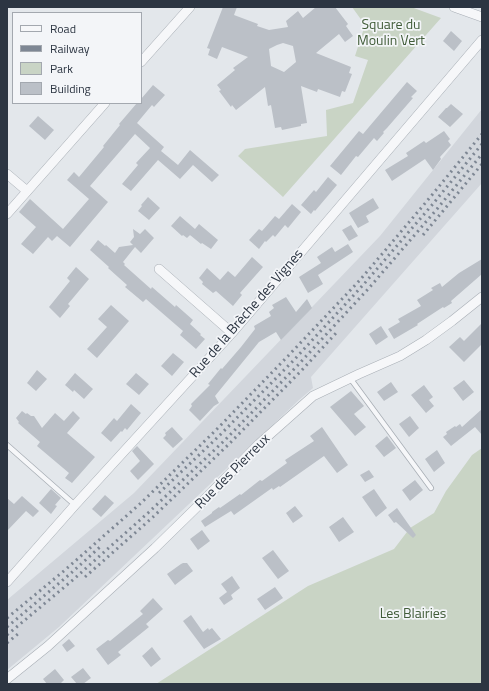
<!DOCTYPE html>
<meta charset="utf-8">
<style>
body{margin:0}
#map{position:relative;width:489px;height:691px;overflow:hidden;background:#e3e7eb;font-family:"Titillium Web",sans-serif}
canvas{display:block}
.frame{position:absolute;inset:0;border:8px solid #2c3542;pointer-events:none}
.legend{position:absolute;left:12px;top:12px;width:130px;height:92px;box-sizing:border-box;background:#f3f5f8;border:1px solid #a3a8af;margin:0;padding:5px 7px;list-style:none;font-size:12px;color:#2c3542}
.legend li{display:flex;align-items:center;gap:8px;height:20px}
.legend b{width:20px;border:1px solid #a3a8af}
</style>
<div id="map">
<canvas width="489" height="691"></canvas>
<div class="frame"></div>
<ul class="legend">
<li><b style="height:5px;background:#f6f7f9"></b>Road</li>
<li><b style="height:5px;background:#7e8794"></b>Railway</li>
<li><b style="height:11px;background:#c9d4c5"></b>Park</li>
<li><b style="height:11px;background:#bbc0c7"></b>Building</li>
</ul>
</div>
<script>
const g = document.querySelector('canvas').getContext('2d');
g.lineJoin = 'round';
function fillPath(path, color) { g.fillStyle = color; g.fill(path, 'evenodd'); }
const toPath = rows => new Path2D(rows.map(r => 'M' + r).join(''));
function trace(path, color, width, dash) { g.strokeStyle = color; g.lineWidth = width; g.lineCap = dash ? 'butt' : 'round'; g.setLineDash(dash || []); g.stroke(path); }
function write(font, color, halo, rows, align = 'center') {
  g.font = font + ' "Titillium Web",sans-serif'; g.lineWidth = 3.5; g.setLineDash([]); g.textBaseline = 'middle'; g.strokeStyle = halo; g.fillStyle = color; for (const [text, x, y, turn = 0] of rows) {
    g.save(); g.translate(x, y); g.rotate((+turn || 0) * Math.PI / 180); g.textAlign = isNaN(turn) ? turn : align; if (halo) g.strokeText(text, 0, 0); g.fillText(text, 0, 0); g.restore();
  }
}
const built = toPath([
 [482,109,482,183,311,377,313,388,299,400,59,627,7,670,7,600,134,493,380,236]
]);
const green = toPath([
 [352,7,411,7,441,18,283,197,238,156,245,149,327,136,326,110,353,103,368,60,355,56,365,25],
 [482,448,482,684,156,684,308,586,394,549,410,528,434,513,446,491,472,455]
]);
const building = toPath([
 [223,7,237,7,234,15,258,24,257,26,269,30,288,27,286,21,298,11,303,18,316,7,335,7,348,24,346,26,353,36,345,42,339,34,316,53,351,67,349,73,352,74,345,92,342,91,340,97,318,89,317,92,301,86,307,123,301,124,301,126,282,130,281,127,275,128,271,105,268,106,265,87,236,110,232,105,231,107,219,91,221,90,217,85,235,70,233,68,248,57,222,47,217,59,208,55,210,49,207,48],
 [283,43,293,46,296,62,284,72,271,66,269,49,277,45],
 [451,31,462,41,454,51,443,41],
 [407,82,417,91,411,97,413,98,387,128,383,132,384,133,377,141,374,138,358,157,356,156,341,175,330,166,359,131,363,134],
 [153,85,165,95,154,107,152,105,137,123,164,147,161,151,178,165,190,150,219,175,212,182,193,165,180,179,158,160,131,191,122,184,138,165,136,163,150,148,135,134,90,186,108,202,70,247,57,236,52,241,48,237,33,254,21,244,36,227,19,212,30,199,63,229,89,199,67,180,74,172,79,177,104,147,103,146,120,125,119,124,137,103,141,103,141,99],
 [451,104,463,114,450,127,438,117,446,108,447,108],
 [38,116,54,130,45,140,29,126],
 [444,131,450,139,448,141,451,145,440,157,441,159,433,170,425,159,392,181,385,170,408,156,406,153,424,141,426,143],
 [328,177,337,185,315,211,314,210,311,214,301,205,314,190,316,192],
 [148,197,160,208,149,220,138,211,142,206,141,205],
 [373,198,379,208,366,216,369,222,358,228,349,213],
 [292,204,301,212,288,228,285,225,275,237,273,235,266,242,265,241,259,249,249,240,259,229,262,231,275,216,279,219],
 [180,216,195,229,199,224,218,240,211,249,202,243,201,244,190,235,191,234,187,238,183,235,182,236,171,226],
 [351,225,358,236,349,241,342,230],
 [133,229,140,234,145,229,154,238,141,253,135,247,123,262,125,264,124,265,151,289,152,287,175,307,176,305,193,320,190,324,201,334,200,335,205,339,196,349,180,335,183,331,146,299,143,302,125,287,127,285,108,268,109,267,90,250,98,240,105,246,106,245,115,253,119,247,133,245,130,242,134,237],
 [348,244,353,252,318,275,323,284,308,293,299,277,321,263,317,257,332,247,335,252],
 [252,257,263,267,240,293,242,295,233,306,216,291,213,293,202,284,203,282,199,278,207,268,220,280,228,271,235,277],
 [482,259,482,274,451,301,452,303,444,308,443,307,417,324,418,325,394,339,388,329,400,322,398,319,421,306,417,300,433,290,431,288,440,283,442,287,459,273],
 [76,267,89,279,68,304,70,306,60,318,49,307,70,281,67,278],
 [286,297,296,312,307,299,312,308,281,340,276,332,259,342,215,396,219,403,214,406,200,421,189,410,192,406,191,404,210,385,208,384,221,368,222,369,241,347,255,329,254,326,271,316,269,312,274,308,272,305],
 [111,305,129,321,97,358,87,349,107,327,98,319],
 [482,323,482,344,464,362,449,347,460,337,464,341],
 [381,326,388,337,376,345,369,334],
 [173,353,184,362,172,376,161,366],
 [37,370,47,379,36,391,27,383],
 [75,373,93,389,84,399,74,390,73,392,65,385],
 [136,373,149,384,139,395,126,384],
 [464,380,474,392,463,401,453,388],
 [391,382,398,392,384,401,377,392],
 [424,385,433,397,429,400,434,406,426,413,411,395],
 [351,391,364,406,354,414,366,427,355,436,330,407],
 [131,404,141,413,127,430,125,428,122,432,121,431,111,442,101,433,114,418,117,421],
 [482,409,482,435,475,427,451,446,443,437,447,434,446,432,455,426,456,427,460,424,462,427],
 [22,411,26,414,27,413,31,416,34,416,42,428,55,413,64,421,73,411,80,418,67,433,95,457,72,483,65,478,69,473,37,446,40,442,18,423,19,422,16,418],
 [410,416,419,428,409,437,399,424],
 [172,427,183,439,173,448,163,438,166,435,165,433],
 [322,427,348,465,337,473,324,456,280,487,279,486,273,490,272,488,234,515,231,511,205,527,201,521,212,513,212,512,219,507,220,508,240,494,241,495,260,480,262,481,287,463,285,460,314,441,310,436],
 [387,436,396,448,384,457,375,446],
 [137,446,154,464,138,480,130,471,140,461,132,451],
 [437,450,445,463,434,472,425,459],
 [369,470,374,477,365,482,360,475],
 [415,480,423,490,410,501,402,490],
 [51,489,61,498,55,505,57,506,51,514,39,503],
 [374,489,387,508,376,517,362,497],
 [105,495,114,503,101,517,92,509],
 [22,496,39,511,33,517,26,511,7,531,7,498,14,504],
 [295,506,303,516,293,523,286,513],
 [397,508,416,535,413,538,396,522,394,523,388,515],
 [343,517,354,532,339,542,329,527],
 [202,530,210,541,198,550,190,539],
 [273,550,289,571,278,579,262,558],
 [183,563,187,563,193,571,175,585,167,574,181,564],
 [232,576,240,588,231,595,233,599,224,605,219,598,227,592,221,584],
 [275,587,283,598,265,610,257,599],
 [153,598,163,609,146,624,149,627,118,652,121,655,108,665,96,649,108,640,110,641,143,614,140,611],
 [191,615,203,632,208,628,209,630,212,628,221,639,204,649,183,621],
 [69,639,75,646,67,652,62,645],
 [152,647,161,659,151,667,142,656],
 [83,668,91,678,83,684,77,684,71,677],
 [55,669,64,680,60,684,47,684,43,679]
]);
const lane = toPath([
 [350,378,431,488],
 [7,445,75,505]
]);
const street = toPath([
 [454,7,482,17],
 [141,62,190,7],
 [7,174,27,191],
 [7,214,105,103],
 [159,269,232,333],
 [7,582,75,505,232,333,482,40],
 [7,679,48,646,155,548,201,503,259,444,313,396,359,374,400,356,426,340,452,321,482,297]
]);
const rail = toPath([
 [423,235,482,164],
 [159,493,220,435,293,361,364,284,432,205,482,144],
 [85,577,153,517,229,444,302,370,337,332],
 [7,618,65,570,141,503,216,430,288,356,360,280,427,201,482,134],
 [7,627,70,574,100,547],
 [7,635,74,579,149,512,225,440,298,365,369,288,437,209,482,154],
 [7,643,19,633]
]);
const parkNames = [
 ["Square du",391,26],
 ["Moulin Vert",391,42],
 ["Les Blairies",413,615]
];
const streetNames = [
 ["Rue de la Brèche des Vignes",247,314,-49],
 ["Rue des Pierreux",233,472,-45]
];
fillPath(built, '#d2d6dc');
fillPath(green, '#c9d4c5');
fillPath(building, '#bbc0c7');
trace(lane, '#a8aeb5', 6);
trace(street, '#a8aeb5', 10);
trace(lane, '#f6f7f9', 4.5);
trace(street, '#f6f7f9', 9);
trace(rail, '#7e8794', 3, [2, 4]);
write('14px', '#425d3a', '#f3f5f8', parkNames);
write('14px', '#2c3542', '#f3f5f8', streetNames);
</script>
